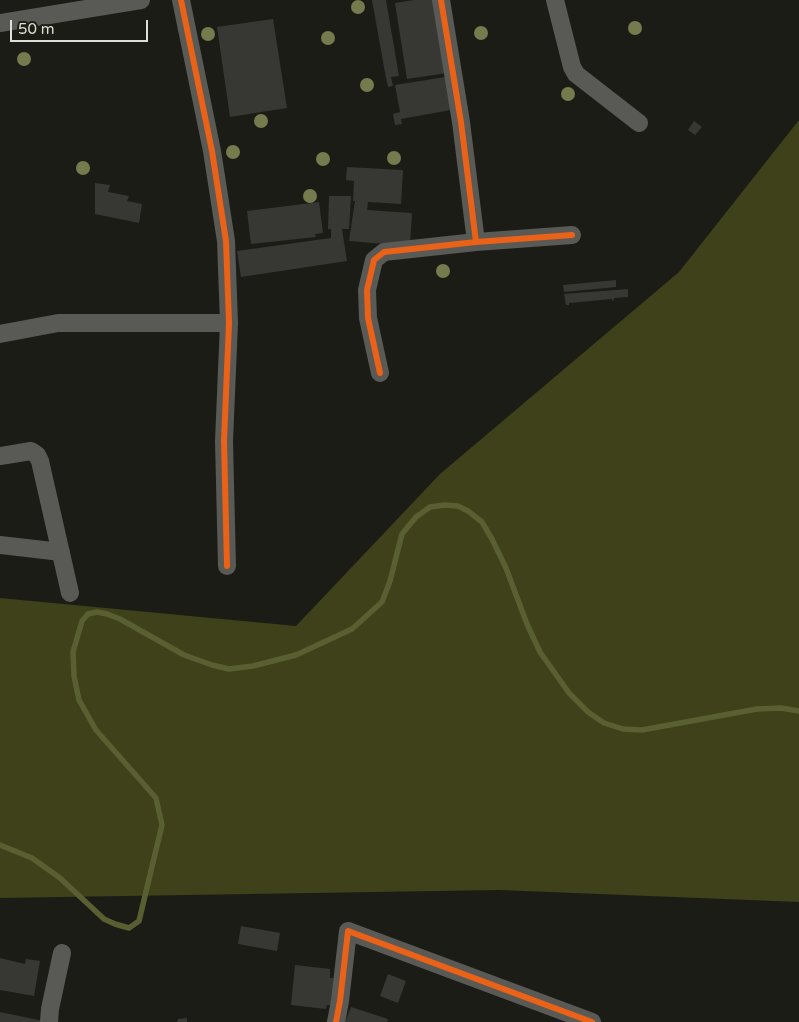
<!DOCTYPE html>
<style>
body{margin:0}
#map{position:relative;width:799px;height:1022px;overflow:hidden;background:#1b1c16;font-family:"Varela Round",sans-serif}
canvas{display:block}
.scale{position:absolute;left:10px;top:20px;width:138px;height:22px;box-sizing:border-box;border:2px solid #dedfd8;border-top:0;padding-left:6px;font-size:15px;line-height:18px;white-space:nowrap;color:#dedfd8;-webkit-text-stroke:4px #1d1e14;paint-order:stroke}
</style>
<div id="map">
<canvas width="799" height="1022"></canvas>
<div class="scale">50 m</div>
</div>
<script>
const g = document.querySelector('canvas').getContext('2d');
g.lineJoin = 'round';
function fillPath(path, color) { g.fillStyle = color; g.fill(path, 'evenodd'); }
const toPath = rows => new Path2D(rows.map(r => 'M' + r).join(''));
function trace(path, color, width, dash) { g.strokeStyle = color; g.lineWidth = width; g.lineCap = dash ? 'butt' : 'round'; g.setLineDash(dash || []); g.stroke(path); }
const green = toPath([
 [799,120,799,902,499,890,0,898,0,598,296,626,440,474,679,272]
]);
const stream = toPath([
 [0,845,32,858,60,878,104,919,115,924,129,928,139,921,162,825,156,798,96,730,79,700,74,676,73,652,82,621,88,614,97,612,107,614,120,619,184,655,212,665,229,669,253,666,296,655,352,629,382,602,390,581,402,534,416,517,430,507,444,505,458,506,468,511,482,522,492,539,506,568,527,624,540,652,569,693,588,712,604,723,623,729,642,730,757,709,781,708,799,711]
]);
const building = toPath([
 [372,0,386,0,399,76,391,77,393,86,388,87,386,78],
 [414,0,435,0,447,73,407,79,395,3],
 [273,19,287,108,230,117,217,27],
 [445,77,451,110,401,119,402,124,395,125,393,114,400,112,395,85],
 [694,121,702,127,695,135,688,130],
 [347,167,403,170,401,204,368,202,367,210,412,213,410,246,349,241,355,201,353,201,354,181,346,180],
 [95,183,110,185,108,192,129,196,127,201,142,204,139,223,95,214],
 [329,196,351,196,349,229,342,229,347,261,241,277,237,251,331,238,331,229,328,229],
 [319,202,323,233,315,234,316,237,251,244,247,211],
 [616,280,616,287,564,292,563,285],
 [628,289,628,297,614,298,614,300,612,301,612,299,569,303,569,305,566,305,564,294],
 [241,926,280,933,277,951,238,944],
 [0,958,25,964,26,959,40,961,34,996,0,990],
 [295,965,330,969,330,978,334,978,331,1005,327,1005,326,1009,291,1005],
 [388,974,406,981,398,1003,380,996],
 [351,1007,388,1019,387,1022,345,1022],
 [0,1012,43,1021,43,1022,0,1022],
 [187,1018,187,1022,177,1022,178,1019]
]);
const street = toPath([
 [181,0,212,151,226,241,229,323,224,441,227,566],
 [441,0,461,122,476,242],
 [555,0,572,67,576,74,639,123],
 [0,23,141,0],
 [0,334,58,323,229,323],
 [380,373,368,318,367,290,374,260,384,252,476,242,572,235],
 [0,456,31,451,37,455,40,461,70,593],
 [0,545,61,552],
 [49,1022,50,1009,62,953],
 [336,1022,340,1001,348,931,592,1022]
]);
const cycleway = toPath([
 [181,0,212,151,226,241,229,323,224,441,227,566],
 [441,0,461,122,476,242],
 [380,373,368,318,367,290,374,260,384,252,476,242,572,235],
 [336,1022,340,1001,348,931,592,1022]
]);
const trees = [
 [358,7],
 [635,28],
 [481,33],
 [208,34],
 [328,38],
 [24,59],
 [367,85],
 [568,94],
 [261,121],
 [233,152],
 [394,158],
 [323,159],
 [83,168],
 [310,196],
 [443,271]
];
fillPath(green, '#3e4119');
trace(stream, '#5a5f31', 5.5);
fillPath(building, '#373833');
trace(street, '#595955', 18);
trace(cycleway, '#ea6118', 6);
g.fillStyle = '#757b4d';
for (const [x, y] of trees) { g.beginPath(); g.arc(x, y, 7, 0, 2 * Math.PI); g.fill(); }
</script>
